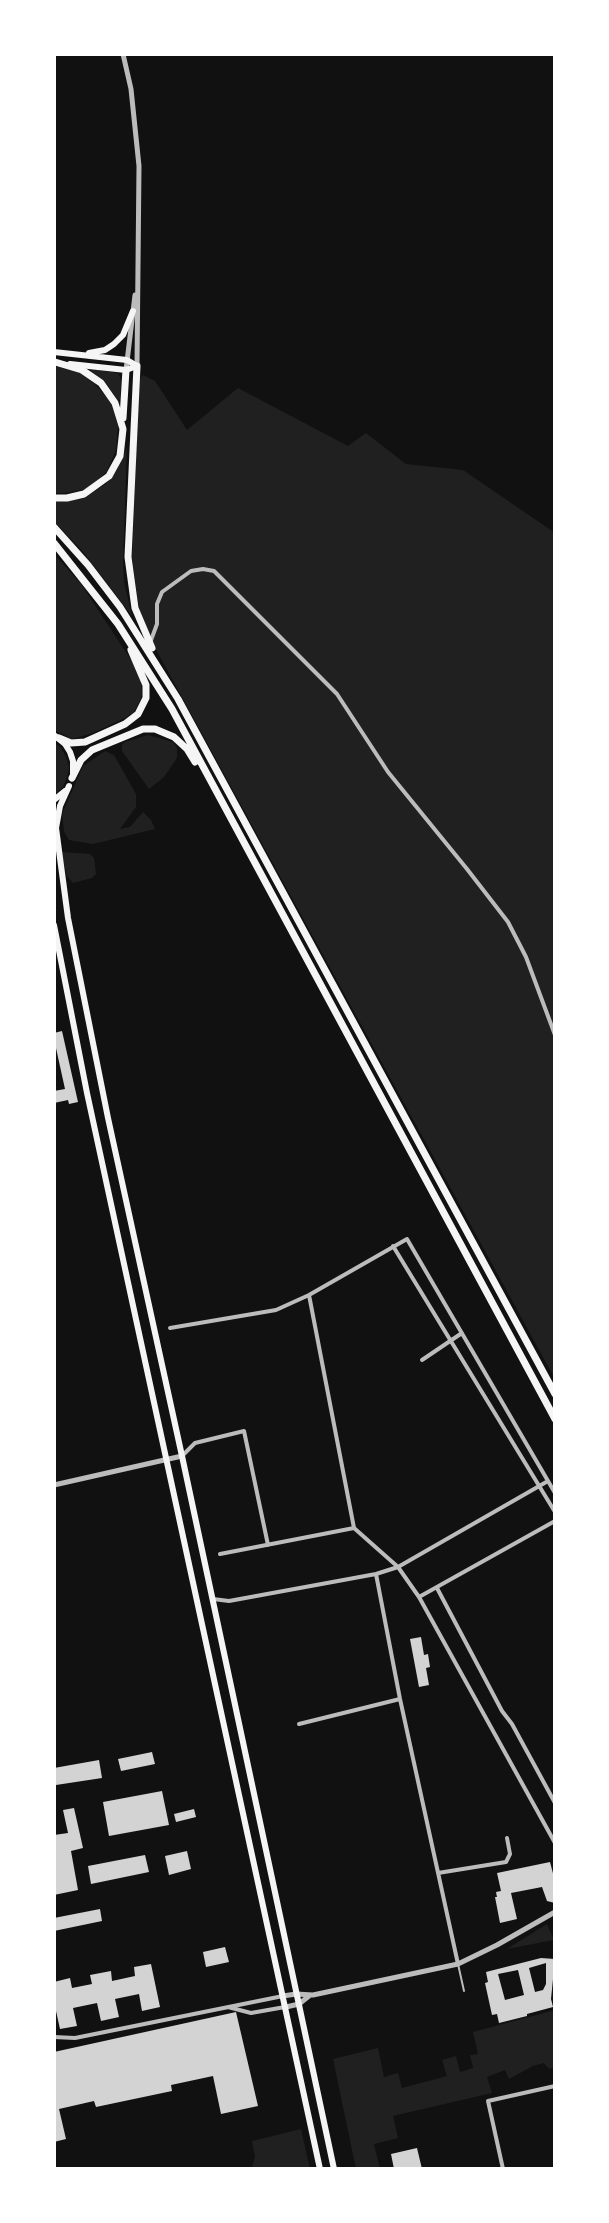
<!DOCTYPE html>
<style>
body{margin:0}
#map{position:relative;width:609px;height:2223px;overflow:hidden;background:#111;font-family:"Fira Sans Condensed",sans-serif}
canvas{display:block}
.frame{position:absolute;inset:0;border:56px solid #fff;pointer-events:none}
</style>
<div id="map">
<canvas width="609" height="2223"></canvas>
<div class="frame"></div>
</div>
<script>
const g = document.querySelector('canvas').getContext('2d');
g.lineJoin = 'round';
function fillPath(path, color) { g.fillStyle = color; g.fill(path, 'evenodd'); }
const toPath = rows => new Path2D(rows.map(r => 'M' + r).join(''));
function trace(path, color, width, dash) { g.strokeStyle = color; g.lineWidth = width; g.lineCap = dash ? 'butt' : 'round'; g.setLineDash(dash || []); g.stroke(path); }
const green = toPath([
 [54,366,77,371,94,383,111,402,118,426,116,450,107,471,97,481,86,489,65,493,54,493],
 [92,369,118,373,121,380,120,399,118,401,105,382,91,371],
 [143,375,155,381,187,430,238,388,348,446,366,433,406,464,463,470,555,533,555,1379,148,635,139,610,132,557,139,379],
 [127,447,123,562,124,582,132,616,84,553,54,521,54,502,81,499,106,484,116,472],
 [54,554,81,584,137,669,142,682,141,698,134,712,125,718,93,733,72,739,54,730],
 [148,735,173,742,177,748,177,758,164,777,149,789,122,751,122,745,125,742],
 [54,742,61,748,66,757,69,767,67,777,63,787,54,795],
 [105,751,114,755,136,794,136,807,120,829,130,827,143,812,151,820,155,829,93,844,69,840,64,832,62,814,83,766],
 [61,852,90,854,94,858,96,874,92,878,73,883,67,876],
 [547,1924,554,1940,507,1949],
 [555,2010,555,2067,549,2069,544,2063,533,2066,509,2079,505,2070,487,2077,492,2093,393,2116,398,2138,374,2144,380,2169,356,2169,333,2059,378,2048,384,2077,398,2073,402,2088,447,2076,442,2060,456,2056,460,2072,473,2068,470,2055,478,2054,473,2032],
 [301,2129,310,2169,242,2169,252,2167,255,2157,252,2141]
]);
const building = toPath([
 [62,1031,78,1102,69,1104,68,1100,54,1103,54,1091,65,1089,54,1039,54,1033],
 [421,1637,424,1655,428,1654,430,1667,426,1668,429,1685,419,1687,410,1639],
 [152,1752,155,1764,121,1771,118,1759],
 [99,1760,102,1778,56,1785,54,1768],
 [162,1791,169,1825,109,1836,103,1802],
 [74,1808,83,1848,71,1851,78,1890,54,1895,54,1835,68,1833,63,1810],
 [194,1809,196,1817,176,1822,174,1814],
 [187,1851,191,1869,169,1875,165,1856],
 [145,1855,149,1872,91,1884,88,1866],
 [550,1862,555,1881,555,1903,547,1901,542,1887,511,1893,517,1919,500,1923,495,1897,497,1897,496,1892,501,1891,497,1873],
 [100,1909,102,1921,54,1931,54,1918],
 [225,1947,229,1962,206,1967,203,1952],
 [541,1958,555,1959,551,1999,553,2007,527,2014,527,2016,499,2023,497,2014,492,2015,485,1983,488,1982,486,1972],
 [546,1963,546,1984,543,1990,535,1992,529,1968],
 [518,1970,524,1995,505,2000,498,1974],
 [151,1964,160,2007,142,2011,139,1994,115,1999,119,2017,101,2021,97,2003,73,2008,77,2026,60,2029,54,2002,54,1982,70,1978,72,1988,92,1984,90,1975,111,1971,112,1981,135,1976,134,1967],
 [236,2012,258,2106,221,2114,213,2076,171,2085,172,2091,96,2107,94,2101,59,2109,66,2139,54,2142,54,2052],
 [417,2148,422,2169,394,2169,391,2154]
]);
const service = toPath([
 [458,1964,464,1991]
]);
const minor = toPath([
 [150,643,157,624,157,604,162,592,191,571,203,569,214,571,337,694,388,772,467,869,508,922,526,957,555,1035],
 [393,1246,555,1512],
 [309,1295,354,1528,398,1567,419,1597,555,1843],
 [170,1328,276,1310,309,1295,407,1239,555,1493],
 [422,1360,462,1333],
 [182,1456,195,1443,244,1431,268,1545],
 [220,1554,354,1528],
 [376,1574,400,1699,458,1964],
 [437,1588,502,1711,512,1724,555,1803],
 [419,1597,555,1521],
 [213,1599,229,1601,376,1574,398,1567,548,1481],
 [299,1724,400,1699],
 [438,1873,506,1862,510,1854,507,1838],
 [228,2007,251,2013,285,2007],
 [54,2037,75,2038,283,1996],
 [503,2169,488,2101,555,2086]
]);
const tertiary = toPath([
 [123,54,131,89,139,166,137,366],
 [126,370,135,295],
 [54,1485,182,1456],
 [283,1996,296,1994,313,1995,458,1964,497,1945,555,1912],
 [286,2007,299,2004,309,1996]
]);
const primary = toPath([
 [54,352,127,360,137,366],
 [89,353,105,350,114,344,123,335,133,311],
 [70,364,126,370,137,366],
 [54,735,65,744,70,752,73,761,73,773],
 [69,786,60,806,56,828,68,918,108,1118,182,1456,334,2169],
 [54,800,65,791],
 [54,925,87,1093,320,2169]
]);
const trunk = toPath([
 [137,366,128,557,135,608,152,648],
 [123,418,126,370],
 [54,498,67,498,84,494,109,476,120,456,123,429,115,403,101,383,82,370,55,362],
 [54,527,88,565,120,607,178,699,555,1394],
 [54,543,118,624,172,709,555,1419],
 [59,738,71,743,85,742,125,724,138,714,146,698,146,685,131,650],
 [72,778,81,760,92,750,143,729,155,729,174,737,187,749,195,762]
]);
fillPath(green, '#202020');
fillPath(building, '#d3d3d3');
trace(service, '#bcbcbc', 2);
trace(minor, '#bcbcbc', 4);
trace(tertiary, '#bcbcbc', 5);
trace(primary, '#f5f5f5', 6);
trace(trunk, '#f5f5f5', 7);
</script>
